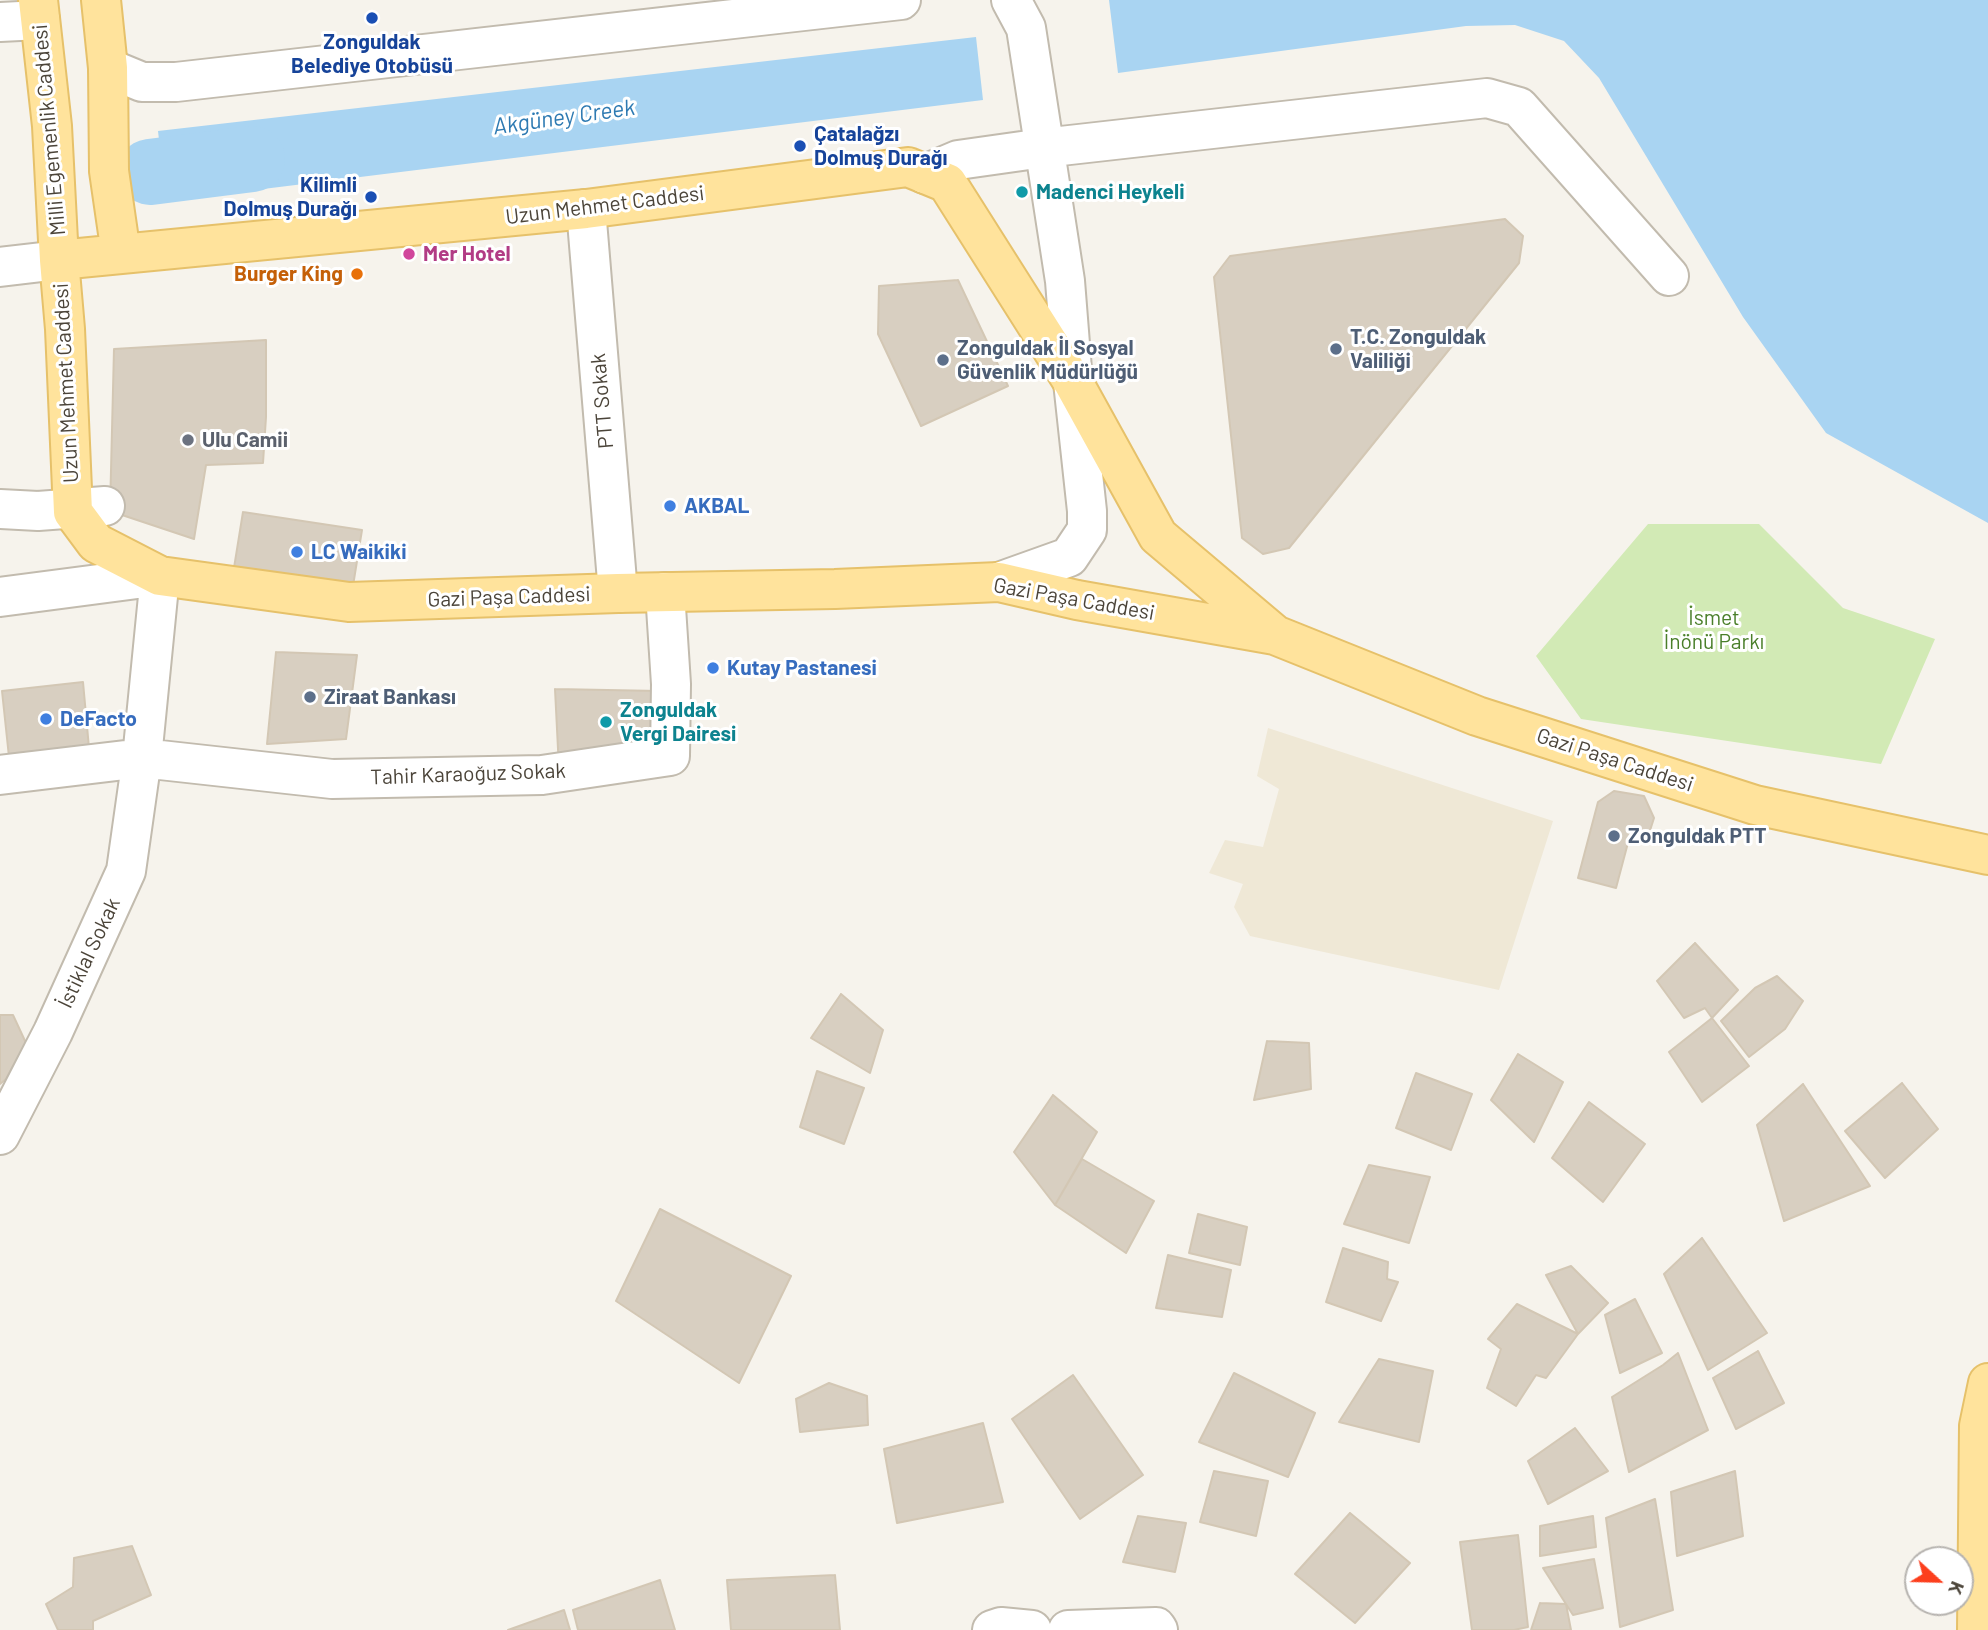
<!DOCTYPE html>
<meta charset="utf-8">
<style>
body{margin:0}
#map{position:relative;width:1988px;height:1630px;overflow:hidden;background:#f6f3ec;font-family:Barlow,sans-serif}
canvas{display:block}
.north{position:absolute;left:1904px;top:1546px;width:70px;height:70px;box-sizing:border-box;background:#fff;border:2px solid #b7b4b0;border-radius:50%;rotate:112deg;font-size:19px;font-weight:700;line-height:28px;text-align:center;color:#4b4439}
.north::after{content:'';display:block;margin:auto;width:24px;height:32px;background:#fc3f1d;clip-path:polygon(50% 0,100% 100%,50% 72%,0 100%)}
</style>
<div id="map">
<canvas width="1988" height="1630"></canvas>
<div class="north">K</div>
</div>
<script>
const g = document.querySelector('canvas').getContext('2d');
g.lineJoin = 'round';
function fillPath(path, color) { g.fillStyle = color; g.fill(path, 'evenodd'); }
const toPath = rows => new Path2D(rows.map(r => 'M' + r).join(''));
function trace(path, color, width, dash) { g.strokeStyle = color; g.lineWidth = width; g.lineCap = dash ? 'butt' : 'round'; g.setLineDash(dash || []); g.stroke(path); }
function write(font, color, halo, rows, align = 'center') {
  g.font = font + ' Barlow,sans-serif'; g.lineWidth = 6; g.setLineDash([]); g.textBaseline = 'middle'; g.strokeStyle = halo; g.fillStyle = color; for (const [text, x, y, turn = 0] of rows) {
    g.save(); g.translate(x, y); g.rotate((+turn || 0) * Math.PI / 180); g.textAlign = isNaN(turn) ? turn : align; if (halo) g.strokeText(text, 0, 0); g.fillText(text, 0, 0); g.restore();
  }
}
const education = toPath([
 [1268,728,1553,821,1499,990,1250,936,1234,907,1243,884,1209,873,1225,840,1263,847,1279,789,1257,776]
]);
const green = toPath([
 [1648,524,1759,524,1843,608,1935,639,1881,764,1581,719,1536,656]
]);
const water = toPath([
 [1109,0,1988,0,1988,523,1826,433,1743,317,1599,78,1564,41,1515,25,1466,26,1118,73],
 [976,37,983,100,166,201,158,131]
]);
const river = toPath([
 [150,172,252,159]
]);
const building = toPath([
 [1505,219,1523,236,1519,263,1289,548,1263,554,1242,538,1214,277,1230,256,1505,219],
 [958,280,1008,386,921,426,878,334,879,286,958,280],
 [266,340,266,417,263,463,206,465,194,539,110,511,114,349,266,340],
 [243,512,362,530,352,592,233,574,243,512],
 [276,652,357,655,346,739,267,744,276,652],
 [83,682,89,748,9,757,2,691,83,682],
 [555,689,659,691,651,753,559,769,555,689],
 [1614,791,1644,796,1654,818,1647,840,1629,839,1616,888,1578,878,1598,802,1614,791],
 [1695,943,1738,990,1712,1018,1705,1008,1684,1018,1657,981,1695,943],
 [1777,976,1803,1001,1785,1029,1749,1057,1721,1021,1755,988,1777,976],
 [841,994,883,1030,870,1073,811,1038,841,994],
 [0,1015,13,1015,26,1043,6,1079,0,1084,0,1015],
 [1712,1018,1749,1066,1702,1102,1669,1052,1712,1018],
 [1267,1041,1309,1043,1311,1089,1254,1100,1267,1041],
 [1518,1054,1563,1082,1534,1142,1491,1100,1518,1054],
 [817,1071,864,1088,844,1144,800,1127,817,1071],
 [1416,1073,1472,1094,1451,1150,1396,1128,1416,1073],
 [1902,1083,1938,1129,1885,1178,1845,1131,1902,1083],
 [1803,1084,1870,1186,1784,1221,1757,1125,1803,1084],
 [1053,1095,1097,1132,1055,1205,1014,1152,1053,1095],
 [1589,1102,1645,1144,1603,1202,1552,1158,1589,1102],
 [1082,1159,1154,1201,1126,1253,1055,1205,1082,1159],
 [1369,1165,1430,1177,1409,1243,1344,1224,1369,1165],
 [660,1209,791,1276,739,1383,616,1301,660,1209],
 [1198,1214,1247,1227,1240,1265,1189,1253,1198,1214],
 [1702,1238,1767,1333,1708,1370,1664,1274,1702,1238],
 [1343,1248,1388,1262,1387,1279,1398,1282,1381,1321,1326,1302,1343,1248],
 [1168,1255,1231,1270,1222,1317,1156,1308,1168,1255],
 [1571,1266,1608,1303,1578,1334,1546,1275,1571,1266],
 [1635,1299,1662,1353,1620,1373,1605,1315,1635,1299],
 [1517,1304,1578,1334,1546,1378,1536,1375,1516,1406,1487,1388,1501,1349,1488,1339,1517,1304],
 [1758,1351,1784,1403,1736,1429,1713,1378,1758,1351],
 [1678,1353,1708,1430,1629,1472,1612,1397,1663,1365,1678,1353],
 [1379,1359,1433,1371,1419,1442,1339,1422,1379,1359],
 [1234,1373,1315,1413,1288,1477,1199,1442,1234,1373],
 [1073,1375,1143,1475,1080,1519,1012,1419,1073,1375],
 [829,1383,867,1396,868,1425,800,1432,796,1399,829,1383],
 [983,1423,1003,1502,897,1523,884,1449,983,1423],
 [1575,1428,1608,1471,1548,1504,1528,1461,1575,1428],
 [1214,1471,1268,1481,1256,1536,1200,1522,1214,1471],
 [1735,1471,1743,1536,1677,1556,1671,1492,1735,1471],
 [1655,1499,1673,1610,1620,1627,1606,1518,1655,1499],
 [1350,1513,1410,1563,1355,1623,1295,1574,1350,1513],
 [1138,1516,1186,1523,1175,1572,1123,1562,1138,1516],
 [1593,1516,1596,1547,1540,1556,1540,1526,1593,1516],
 [1518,1535,1528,1627,1514,1630,1472,1630,1460,1542,1518,1535],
 [132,1546,151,1595,93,1621,93,1630,58,1630,46,1604,73,1587,74,1558,132,1546],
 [1594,1559,1603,1608,1573,1615,1543,1568,1594,1559],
 [835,1575,840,1630,731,1630,727,1580,835,1575],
 [660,1580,675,1630,578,1630,573,1610,660,1580],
 [1540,1603,1566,1604,1571,1630,1531,1630,1540,1603],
 [564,1610,570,1630,508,1630,564,1610]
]);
const minor = toPath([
 [0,22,40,20],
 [108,68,142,82,176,82,901,0],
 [925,174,958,160,1043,148,1487,98,1519,107,1669,276],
 [586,209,618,593],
 [0,267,59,260],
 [0,509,38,511,105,506],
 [999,582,1069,557,1087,530,1087,511,1073,382,1065,281,1026,28,1011,0],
 [0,597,160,576,142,758,126,871,53,1032,0,1135],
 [0,775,142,758,332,779,542,775,670,756,671,684,665,592],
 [992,1630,1001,1627,1032,1630],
 [1068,1630,1156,1627,1158,1630]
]);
const major = toPath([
 [38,0,52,126,59,260,65,329,73,512,96,543,160,576,349,602,618,593,835,589,999,582,1077,600,1275,635,1477,716,1755,805,1988,855],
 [101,0,108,68,109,171,121,254],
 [59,260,586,209,908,167,947,183,1073,382,1158,536,1273,633],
 [1977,1630,1979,1426,1988,1383]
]);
const markers = [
 [372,18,7,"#1a4fb4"],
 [800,146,7,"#1a4fb4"],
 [1022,192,7,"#0f9aa8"],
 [371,197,7,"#1a4fb4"],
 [409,254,7,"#d1479c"],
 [357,274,7,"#e8710a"],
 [1336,349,7,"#5c6f8a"],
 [943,360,7,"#5c6f8a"],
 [188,440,7,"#6b7280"],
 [670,506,7,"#3f7fe0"],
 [297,552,7,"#3f7fe0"],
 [713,668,7,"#3f7fe0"],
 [310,697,7,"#5c6f8a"],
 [46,719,7,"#3f7fe0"],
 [606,722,7,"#0f9aa8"],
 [1614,836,7,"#5c6f8a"]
];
const transitNames = [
 ["Zonguldak",372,42],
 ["Belediye Otobüsü",372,66],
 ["Çatalağzı",814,134,"left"],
 ["Dolmuş Durağı",814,158,"left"],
 ["Kilimli",357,185,"right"],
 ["Dolmuş Durağı",357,209,"right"]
];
const streetNames = [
 ["Milli Egemenlik Caddesi",49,130,-95],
 ["Uzun Mehmet Caddesi",605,205,-7],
 ["Uzun Mehmet Caddesi",66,383,-93],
 ["PTT Sokak",602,401,-95],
 ["Gazi Paşa Caddesi",509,597,-2],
 ["Gazi Paşa Caddesi",1074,599,10],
 ["Gazi Paşa Caddesi",1615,760,18],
 ["Tahir Karaoğuz Sokak",468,774,-2],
 ["İstiklal Sokak",89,953,-65]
];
const cultureNames = [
 ["Madenci Heykeli",1036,192],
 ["Zonguldak",620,710],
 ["Vergi Dairesi",620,734]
];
const hotelNames = [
 ["Mer Hotel",423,254]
];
const foodNames = [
 ["Burger King",343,274]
];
const serviceNames = [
 ["T.C. Zonguldak",1350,337],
 ["Valiliği",1350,361],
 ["Zonguldak İl Sosyal",957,348],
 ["Güvenlik Müdürlüğü",957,372],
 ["Ziraat Bankası",324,697],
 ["Zonguldak PTT",1628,836]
];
const worshipNames = [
 ["Ulu Camii",202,440]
];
const shopNames = [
 ["AKBAL",684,506],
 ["LC Waikiki",311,552],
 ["Kutay Pastanesi",727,668],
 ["DeFacto",60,719]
];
const parkNames = [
 ["İsmet",1714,618],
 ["İnönü Parkı",1714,642]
];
const waterNames = [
 ["Akgüney Creek",564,117,-8]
];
fillPath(education, '#efe8d6');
fillPath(green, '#d2eab5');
fillPath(water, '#a9d4f2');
trace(river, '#a9d4f2', 66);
fillPath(building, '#d8cfc1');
trace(building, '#d3c7b4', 2);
trace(minor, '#c2bbae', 42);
trace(major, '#e6c16a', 42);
trace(minor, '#fff', 38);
trace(major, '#ffe39c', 38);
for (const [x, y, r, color] of markers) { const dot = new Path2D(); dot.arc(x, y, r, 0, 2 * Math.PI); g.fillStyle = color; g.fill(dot); trace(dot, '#fff', 2.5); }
write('bold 21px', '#164399', '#fff', transitNames);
write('21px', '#4b4439', '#fff', streetNames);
write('bold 21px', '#0d838f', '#fff', cultureNames, 'left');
write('bold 21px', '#b23c85', '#fff', hotelNames, 'left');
write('bold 21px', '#c56008', '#fff', foodNames, 'right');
write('bold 21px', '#4e5e75', '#fff', serviceNames, 'left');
write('bold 21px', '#5b616d', '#fff', worshipNames, 'left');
write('bold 21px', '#366cbe', '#fff', shopNames, 'left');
write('21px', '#4a7f2a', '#fff', parkNames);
write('italic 23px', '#2e7ab2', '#fff', waterNames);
</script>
